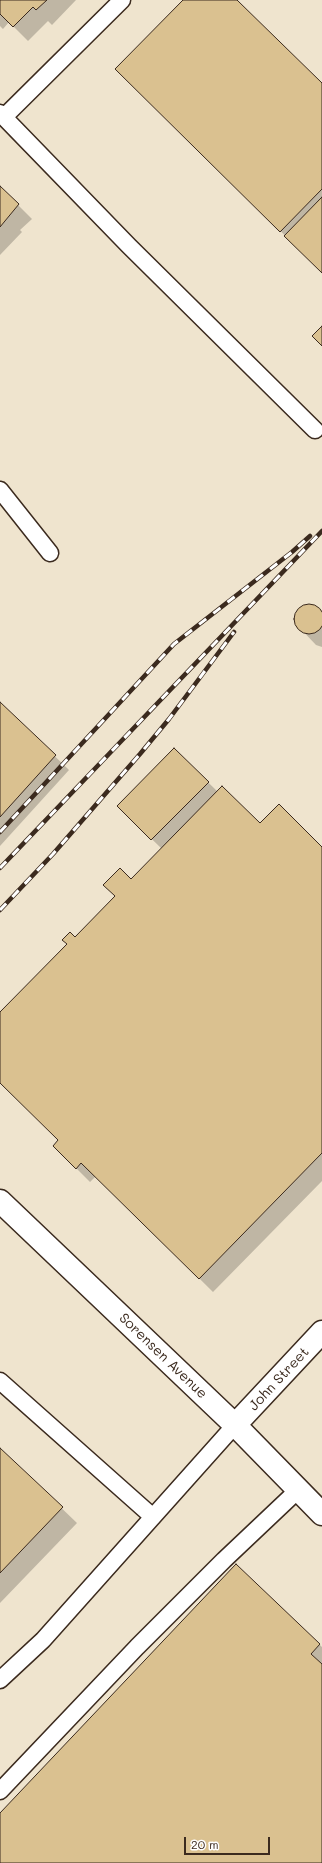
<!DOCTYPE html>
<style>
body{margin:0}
#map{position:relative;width:322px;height:1863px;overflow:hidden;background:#f8f3e9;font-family:Mali,sans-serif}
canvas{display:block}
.scale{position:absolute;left:184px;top:1837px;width:86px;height:18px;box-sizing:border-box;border:2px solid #3b2a1e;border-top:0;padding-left:5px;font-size:12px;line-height:14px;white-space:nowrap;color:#3b2a1e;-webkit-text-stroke:3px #fff;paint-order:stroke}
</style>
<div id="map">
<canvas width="322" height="1863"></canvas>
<div class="scale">20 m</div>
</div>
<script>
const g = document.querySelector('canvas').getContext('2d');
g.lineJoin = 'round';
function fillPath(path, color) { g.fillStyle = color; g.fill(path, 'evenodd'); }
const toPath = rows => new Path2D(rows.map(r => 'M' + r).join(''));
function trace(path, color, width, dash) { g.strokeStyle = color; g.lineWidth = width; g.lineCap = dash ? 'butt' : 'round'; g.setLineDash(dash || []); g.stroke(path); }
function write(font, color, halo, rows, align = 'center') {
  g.font = font + ' Mali,sans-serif'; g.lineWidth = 3; g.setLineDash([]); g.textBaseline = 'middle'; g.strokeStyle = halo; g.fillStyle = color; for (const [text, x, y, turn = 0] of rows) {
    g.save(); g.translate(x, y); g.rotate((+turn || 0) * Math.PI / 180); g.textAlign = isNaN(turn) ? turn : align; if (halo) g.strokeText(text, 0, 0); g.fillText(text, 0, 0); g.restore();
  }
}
const built = toPath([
 [0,0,322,0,322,1863,0,1863]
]);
const shadow = toPath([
 [0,0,76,0,52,25,48,21,28,41,9,22,3,29,0,26],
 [184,0,236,0,322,85,322,272,116,69],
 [0,187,32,219,20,230,22,232,0,255],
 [310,605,322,611,322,647,316,645,297,625,297,614,304,606],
 [0,703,69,770,0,846],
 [174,749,218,792,260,824,322,848,322,1181,213,1292,96,1176,90,1182,68,1160,60,1140,0,1081,0,1014,162,849,118,806],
 [0,1449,77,1523,0,1603],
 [236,1566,322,1647,322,1863,0,1863,0,1815]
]);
const building = toPath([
 [0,0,47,0,36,10,33,7,13,27,0,14,0,0],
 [183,0,237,0,322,83,322,189,280,232,115,69,183,0],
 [0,186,19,204,0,227,0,186],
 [322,197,322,273,284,236,322,197],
 [322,326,322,346,312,336,322,326],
 '294 619a15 15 0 1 1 30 0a15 15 0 1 1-30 0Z',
 [0,702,56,755,0,817,0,702],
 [174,748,209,782,151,840,117,806,174,748],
 [222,786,260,823,279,804,322,847,322,1153,199,1279,81,1163,76,1169,53,1146,58,1140,0,1083,0,1012,67,944,62,940,70,932,75,937,115,896,103,885,120,868,131,879,222,786],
 [0,1448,63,1507,0,1573,0,1448],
 [236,1564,320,1644,311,1654,322,1664,322,1863,0,1863,0,1813,236,1564]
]);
const service = toPath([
 [0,113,129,246,315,430],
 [4,117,122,0],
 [0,490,50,553],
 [0,1381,153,1517],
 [0,1680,43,1640,235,1425],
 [0,1791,137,1647,224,1560,298,1490]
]);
const tertiary = toPath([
 [0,1201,235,1425,322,1514],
 [235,1425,322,1332]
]);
const rail = toPath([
 [0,832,174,644,292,552,310,536],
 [0,868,322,531],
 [0,910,53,854,140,754,169,719,234,632]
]);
const streetNames = [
 ["Sorensen Avenue",163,1356,44],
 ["John Street",279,1379,-47]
];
fillPath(built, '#efe4ce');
fillPath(shadow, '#0003');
fillPath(building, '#dac190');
trace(building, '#3b2a1e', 1);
trace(service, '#3b2a1e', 19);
trace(tertiary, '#3b2a1e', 25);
trace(service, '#fff', 16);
trace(tertiary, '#fff', 22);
trace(rail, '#3b2a1e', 4.5);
trace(rail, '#fff', 3, [9]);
write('14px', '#3b2a1e', '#fff', streetNames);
</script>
